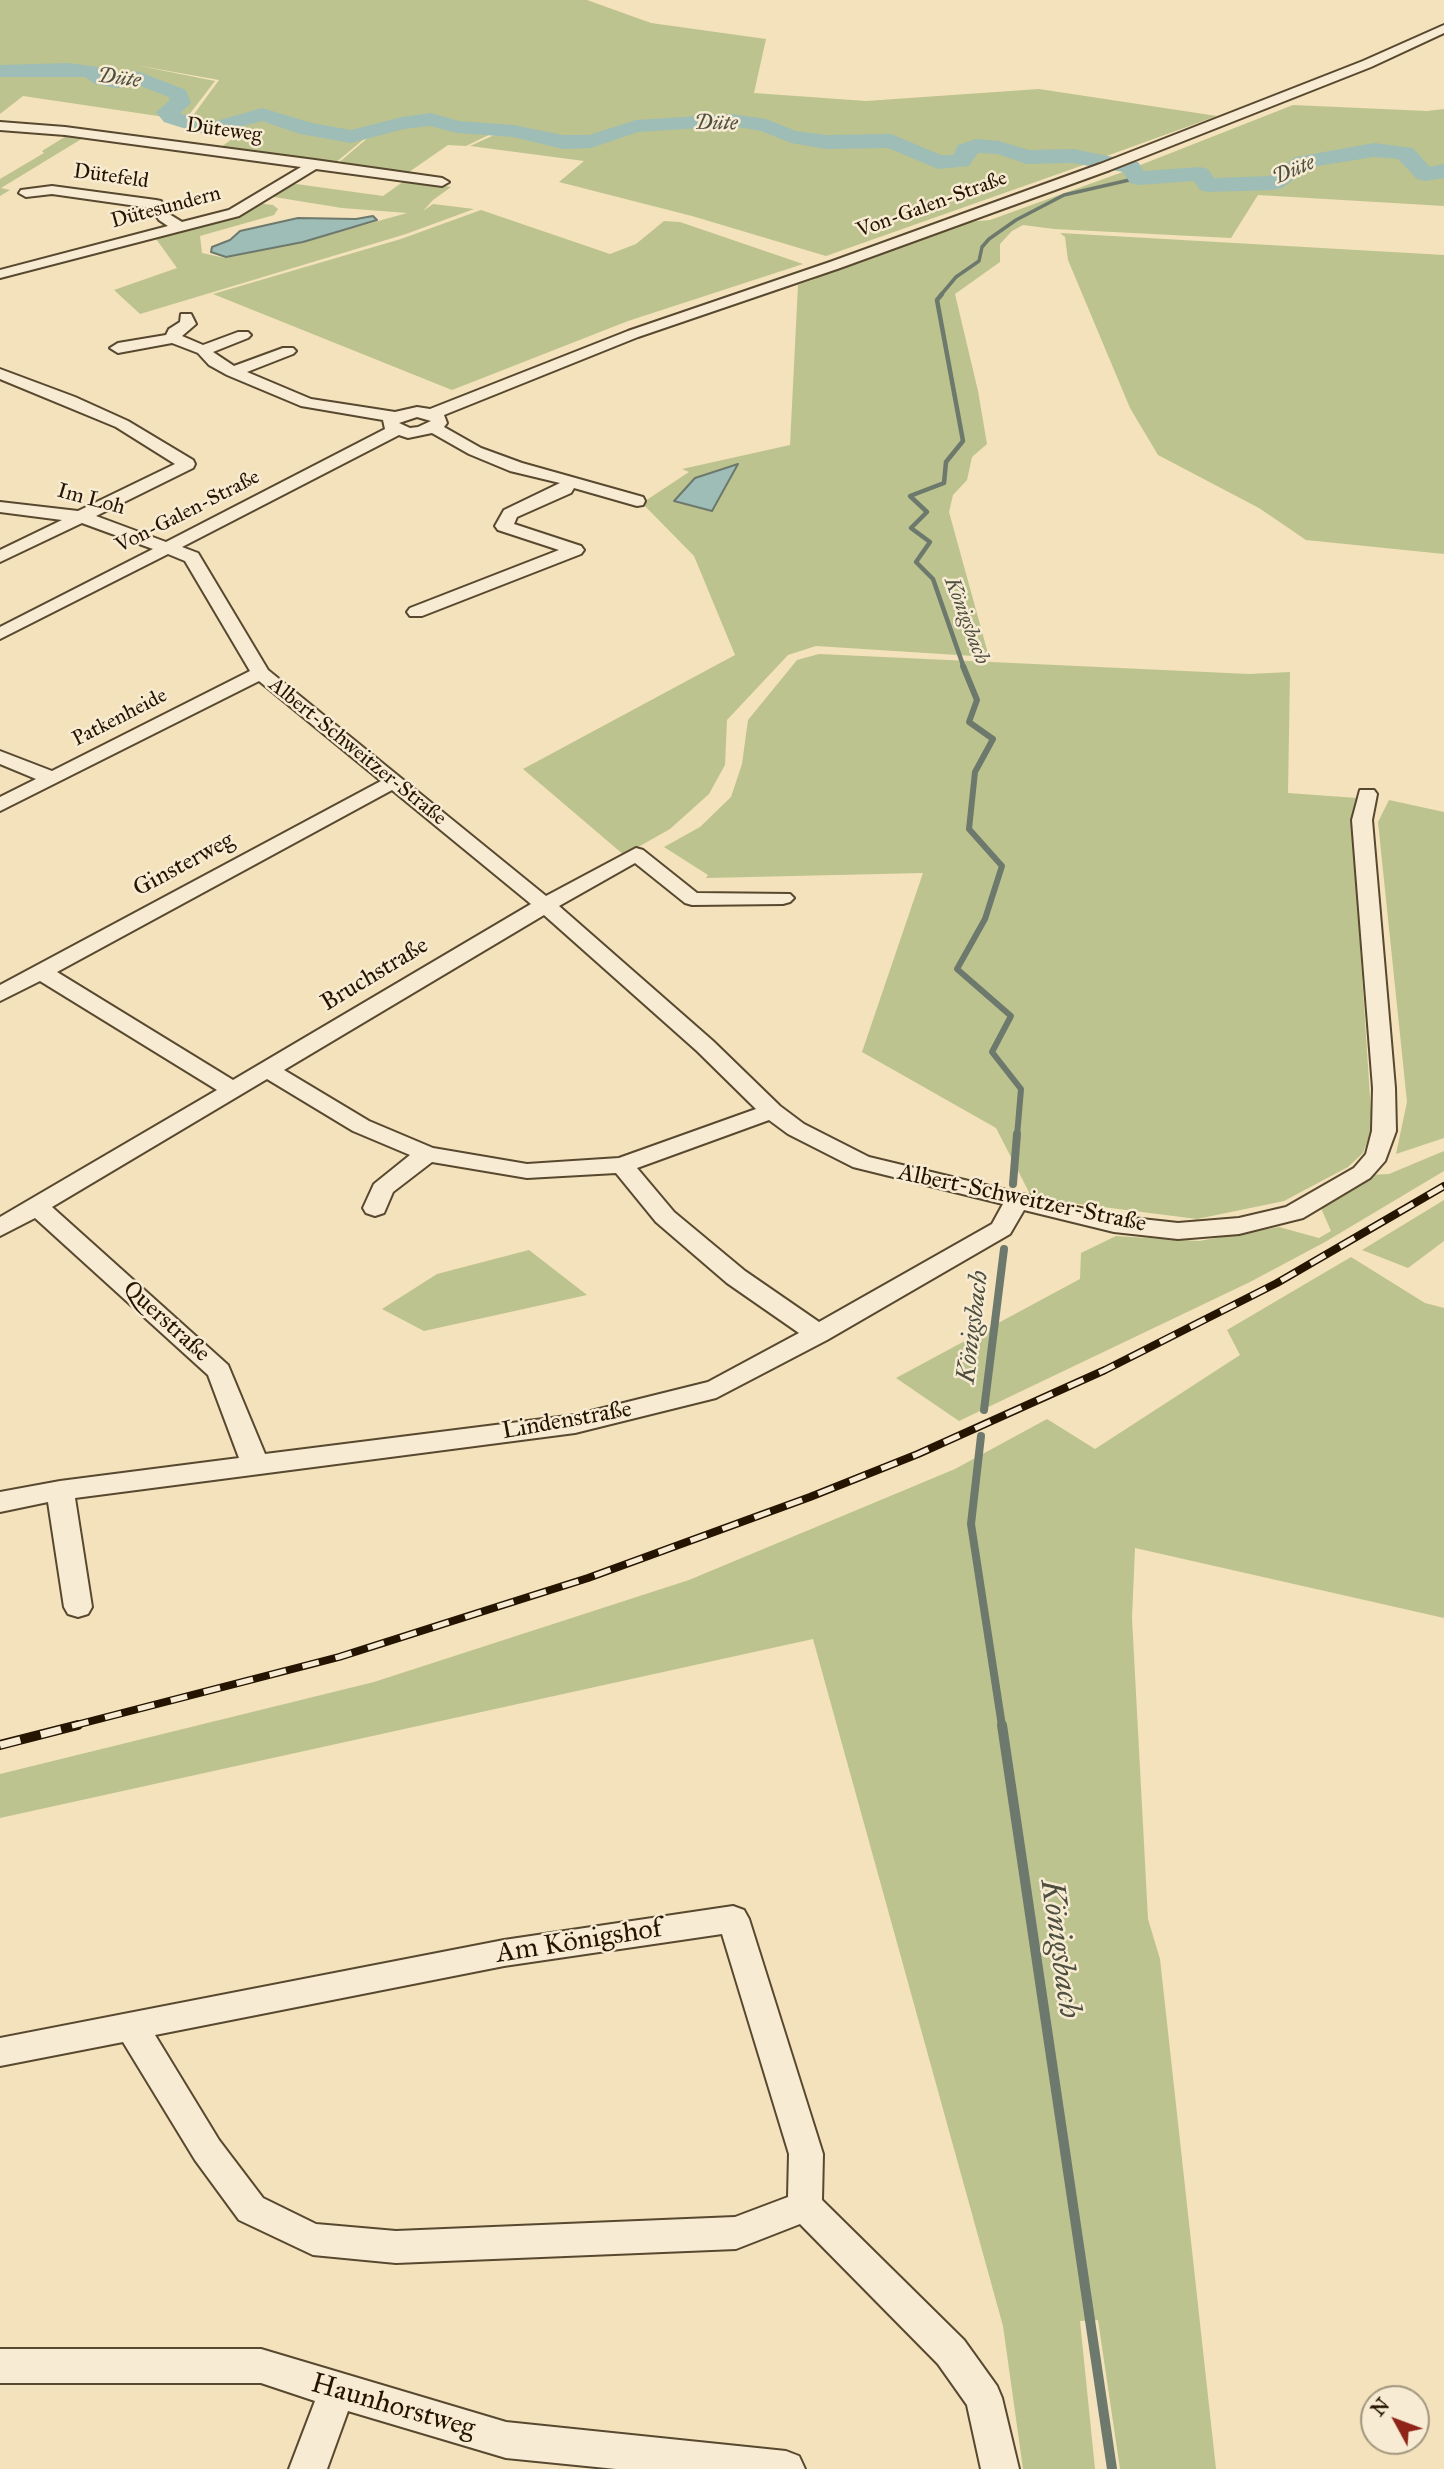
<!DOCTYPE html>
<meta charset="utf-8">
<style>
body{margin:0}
#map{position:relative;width:1444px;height:2469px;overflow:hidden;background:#f3e2bb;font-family:"IM FELL Great Primer",serif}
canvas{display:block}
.north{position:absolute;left:1360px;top:2385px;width:70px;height:70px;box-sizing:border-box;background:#f7ecd3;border:2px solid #a3967f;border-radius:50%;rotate:311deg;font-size:19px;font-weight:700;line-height:28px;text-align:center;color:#251400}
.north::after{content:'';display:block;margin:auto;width:24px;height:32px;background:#8f2418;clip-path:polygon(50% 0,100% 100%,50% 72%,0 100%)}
</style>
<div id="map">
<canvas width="1444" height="2469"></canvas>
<div class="north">N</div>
</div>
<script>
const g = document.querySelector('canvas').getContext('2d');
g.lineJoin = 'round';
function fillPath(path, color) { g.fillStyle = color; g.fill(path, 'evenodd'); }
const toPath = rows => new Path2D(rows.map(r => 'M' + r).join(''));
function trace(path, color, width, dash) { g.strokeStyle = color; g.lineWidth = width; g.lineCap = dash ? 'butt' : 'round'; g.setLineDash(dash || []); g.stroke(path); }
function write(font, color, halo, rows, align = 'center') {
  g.font = font + ' "IM FELL Great Primer",serif'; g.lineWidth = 5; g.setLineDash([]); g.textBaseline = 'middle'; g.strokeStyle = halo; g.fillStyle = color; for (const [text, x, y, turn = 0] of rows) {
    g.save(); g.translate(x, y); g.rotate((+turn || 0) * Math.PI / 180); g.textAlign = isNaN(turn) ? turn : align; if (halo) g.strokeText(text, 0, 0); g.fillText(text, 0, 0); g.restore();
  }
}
const green = toPath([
 [0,0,587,0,651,23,766,39,754,93,866,101,1039,89,1217,116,1101,158,1075,153,1029,155,1001,145,972,143,957,149,953,158,941,160,893,139,838,139,797,135,772,123,732,118,636,123,611,129,590,138,564,140,515,128,460,125,430,117,399,121,351,134,310,127,264,111,235,117,213,125,189,121,219,80,135,65,215,81,185,120,23,96,0,114],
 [1293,105,1427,111,1444,109,1444,206,1258,195,1231,238,1054,229,1023,225,1012,231,1000,244,1000,262,955,294,978,391,987,444,972,457,967,480,953,495,949,512,989,657,816,646,788,655,727,720,725,765,709,794,670,829,624,855,523,769,735,655,694,556,642,503,689,472,682,469,790,445,798,285,815,279,824,272,967,222,990,220,1120,173],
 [262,116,304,131,352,139,370,134,334,164,218,149,245,130,225,127],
 [431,119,457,127,499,130,466,146,448,145,409,172,399,174,336,165,377,130,402,123],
 [737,123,763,127,786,139,823,144,889,144,932,165,967,163,972,151,978,148,996,150,1027,159,1074,158,1092,162,826,256,692,216,559,182,584,161,470,146,501,132,512,132,558,145,597,143,628,130],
 [71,133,88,135,1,188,10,190,0,196,0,179,44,153,42,151],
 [407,179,451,187,433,200,423,211,433,204,474,209,406,234,140,314,114,290,177,268,154,236,257,203,273,205,278,209,274,215,200,236,202,253,225,258,303,242,407,213,342,208,268,196,289,183,383,196],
 [481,210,610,254,636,244,664,221,680,222,803,264,628,321,452,390,213,294,401,239],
 [1060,233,1444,255,1444,554,1306,540,1259,508,1158,455,1130,408,1068,260,1065,237],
 [819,654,1249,674,1290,672,1288,793,1357,798,1352,821,1372,1128,1363,1153,1348,1167,1284,1201,1197,1219,1032,1198,996,1128,862,1052,923,873,706,878,708,875,664,847,700,827,731,797,742,764,748,720,797,660],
 [1389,800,1444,812,1444,1138,1396,1154,1407,1102,1378,822],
 [1444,1151,1444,1171,1325,1242,1250,1282,959,1421,896,1378,1080,1279,1081,1253,1116,1236,1199,1241,1279,1227,1319,1238,1331,1231,1320,1206,1368,1175,1389,1174],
 [1444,1200,1444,1241,1408,1268,1362,1250],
 [529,1250,587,1295,424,1331,382,1309,437,1274],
 [1351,1257,1425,1303,1444,1308,1444,1618,1135,1548,1132,1618,1148,1919,1160,1959,1216,2469,1120,2469,1098,2320,1080,2321,1095,2469,1023,2469,1003,2326,813,1639,0,1818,0,1774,374,1682,689,1580,955,1469,1047,1419,1095,1449,1240,1355,1227,1330]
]);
const water = toPath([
 [373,216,377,220,303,242,226,257,211,252,212,247,230,240,240,231,298,218,356,219,373,216],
 [738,464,712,511,674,501,695,478,738,464]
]);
const streamFar4 = toPath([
 [940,296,956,277,979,261,982,247,989,239,1016,220,1064,195,1138,178]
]);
const streamFar3 = toPath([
 [942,294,937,300,963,441,946,462,944,483,910,496,927,512,911,528,930,542,916,562,933,579,964,668]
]);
const streamFar2 = toPath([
 [963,666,977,700,969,722,993,739,975,772,969,829,1002,866,985,919,957,969,1011,1016,992,1052,1021,1089,1017,1136]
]);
const streamFar1 = toPath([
 [1013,1184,1017,1134],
 [984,1410,1004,1249],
 [981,1436,971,1524,1002,1726]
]);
const stream = toPath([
 [1002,1725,1112,2469]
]);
const river = toPath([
 [68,63,98,67,108,75,117,76,137,71,186,90,191,103,180,113,202,121,213,122,262,108,312,123,351,130,402,117,431,113,459,121,513,125,563,135,589,135,636,120,732,114,766,119,796,131,826,135,891,134,941,155,953,155,958,145,976,139,999,141,1029,150,1073,149,1138,162,1144,171,1200,167,1208,169,1214,178,1269,176,1296,157,1374,143,1413,148,1430,167,1444,164,1444,178,1425,181,1417,179,1398,159,1374,157,1311,167,1282,188,1274,190,1208,192,1200,190,1194,181,1138,185,1130,183,1123,172,1073,163,1027,164,997,154,978,153,969,166,938,169,888,148,826,149,791,143,761,131,732,126,638,132,591,148,563,149,513,137,457,133,430,126,404,129,351,143,300,134,262,121,214,134,199,133,164,122,156,112,169,101,169,97,135,84,117,88,95,84,85,77,0,77,0,65,68,63]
]);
const street = toPath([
 [1444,25,1444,33,1371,67,1110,170,840,268,638,337,444,415,447,423,444,427,481,448,522,463,643,497,645,501,643,505,637,506,574,488,571,493,517,517,514,524,581,546,584,550,581,554,422,616,410,616,407,612,410,608,559,550,498,530,495,526,504,510,560,483,510,471,469,454,432,433,408,438,399,435,182,547,198,553,268,670,546,896,636,848,643,850,697,893,790,894,794,898,790,902,783,904,692,905,685,903,635,863,559,906,713,1041,780,1106,804,1124,869,1157,1114,1216,1178,1223,1239,1218,1286,1207,1354,1168,1366,1154,1372,1131,1373,1088,1352,820,1360,790,1374,790,1377,794,1372,820,1395,1088,1396,1131,1385,1161,1370,1178,1303,1218,1239,1234,1178,1239,1114,1232,1024,1210,1010,1234,827,1340,716,1398,575,1433,75,1498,92,1607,88,1614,78,1617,68,1614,64,1607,48,1502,0,1512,0,1492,60,1481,239,1458,208,1375,35,1218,0,1236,0,1217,217,1090,40,981,0,1001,0,985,381,781,259,681,0,811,0,797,36,779,0,764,0,751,52,771,250,671,185,561,168,554,0,639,0,627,153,549,82,523,0,562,0,550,62,520,0,512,0,502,78,511,175,464,116,427,0,379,0,369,75,397,128,421,193,460,195,464,193,468,96,516,166,542,385,429,383,420,301,406,227,375,209,365,198,353,172,343,118,353,110,348,118,343,166,335,169,329,180,322,181,314,191,314,196,324,182,336,203,345,238,332,248,332,251,335,248,338,213,352,234,366,283,348,293,348,296,351,293,354,247,372,311,399,395,412,417,407,430,409,628,331,830,262,1100,164,1363,61,1444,25],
 [417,417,431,421,418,427,410,428,399,423,417,417],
 [392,790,531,904,233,1080,57,972,392,790],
 [544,915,697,1051,756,1109,619,1158,527,1164,433,1148,369,1121,284,1070,544,915],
 [267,1079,353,1131,410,1155,374,1184,363,1208,366,1213,375,1216,384,1213,393,1192,432,1162,527,1178,616,1173,656,1222,727,1283,799,1333,708,1382,575,1415,265,1454,228,1365,52,1207,267,1079],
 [769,1120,788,1134,853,1167,1003,1204,992,1224,819,1322,745,1271,674,1212,637,1168,769,1120],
 [0,122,65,127,315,160,442,178,449,182,442,186,316,169,239,216,0,278,0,270,168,226,159,220,151,208,52,194,26,197,19,193,21,190,52,186,156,200,161,201,169,214,182,222,229,210,301,167,65,135,0,130,0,122],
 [733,1906,744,1910,749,1919,823,2154,822,2200,964,2340,997,2386,1002,2398,1019,2469,981,2469,967,2405,938,2364,800,2224,736,2249,396,2263,313,2255,239,2220,195,2160,123,2042,0,2066,0,2038,504,1940,733,1906],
 [722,1934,789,2154,788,2197,735,2217,396,2231,316,2224,263,2198,219,2140,155,2035,504,1966,722,1934],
 [0,2349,261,2349,506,2422,786,2451,799,2456,805,2469,616,2469,506,2458,348,2411,327,2469,289,2469,315,2401,261,2383,0,2383,0,2349]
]);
const railFar1 = toPath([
 [72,1726,339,1657,588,1578,810,1497,918,1454,1105,1370,1277,1283,1444,1186]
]);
const rail = toPath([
 [0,1745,78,1725]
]);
const farWaternames = [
 ["Düte",119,79,8],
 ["Düte",716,124,1],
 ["Düte",1294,171,-23],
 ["Königsbach",966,621,69]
];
const farStreetnames = [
 ["Düteweg",224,131,8],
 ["Dütefeld",111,177,8],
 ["Von-Galen-Straße",932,205,-20],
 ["Dütesundern",166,208,-15],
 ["Im Loh",91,500,15],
 ["Von-Galen-Straße",188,512,-27],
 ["Patkenheide",120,718,-27],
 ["Albert-Schweitzer-Straße",357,752,39]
];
const streetNames = [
 ["Ginsterweg",184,865,-28],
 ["Bruchstraße",375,975,-31],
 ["Albert-Schweitzer-Straße",1022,1199,12],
 ["Querstraße",166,1322,42],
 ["Lindenstraße",567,1421,-10]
];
const waterNames = [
 ["Königsbach",974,1327,-83]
];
const nearStreetnames = [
 ["Am Königshof",579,1942,-9],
 ["Haunhorstweg",393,2407,16]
];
const nearWaternames = [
 ["Königsbach",1059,1949,82]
];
fillPath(green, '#bdc38e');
fillPath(water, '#9dbdb6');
trace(water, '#6d796d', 2);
trace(streamFar4, '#6d796d', 3.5);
trace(streamFar3, '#6d796d', 4.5);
trace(streamFar2, '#6d796d', 6);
trace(streamFar1, '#6d796d', 8);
trace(stream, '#6d796d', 10);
fillPath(river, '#9dbdb6');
trace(street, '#58482f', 4);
fillPath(street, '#f7ecd3');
trace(railFar1, '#251400', 8);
trace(rail, '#251400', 10);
trace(railFar1, '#f7ecd3', 5, [17]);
trace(rail, '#f7ecd3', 7, [21]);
write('italic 21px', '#4f4f40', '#f7ecd3', farWaternames);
write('21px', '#251400', '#f7ecd3', farStreetnames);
write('24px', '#251400', '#f7ecd3', streetNames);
write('italic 26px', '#4f4f40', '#f7ecd3', waterNames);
write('28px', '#251400', '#f7ecd3', nearStreetnames);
write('italic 32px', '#4f4f40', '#f7ecd3', nearWaternames);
</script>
